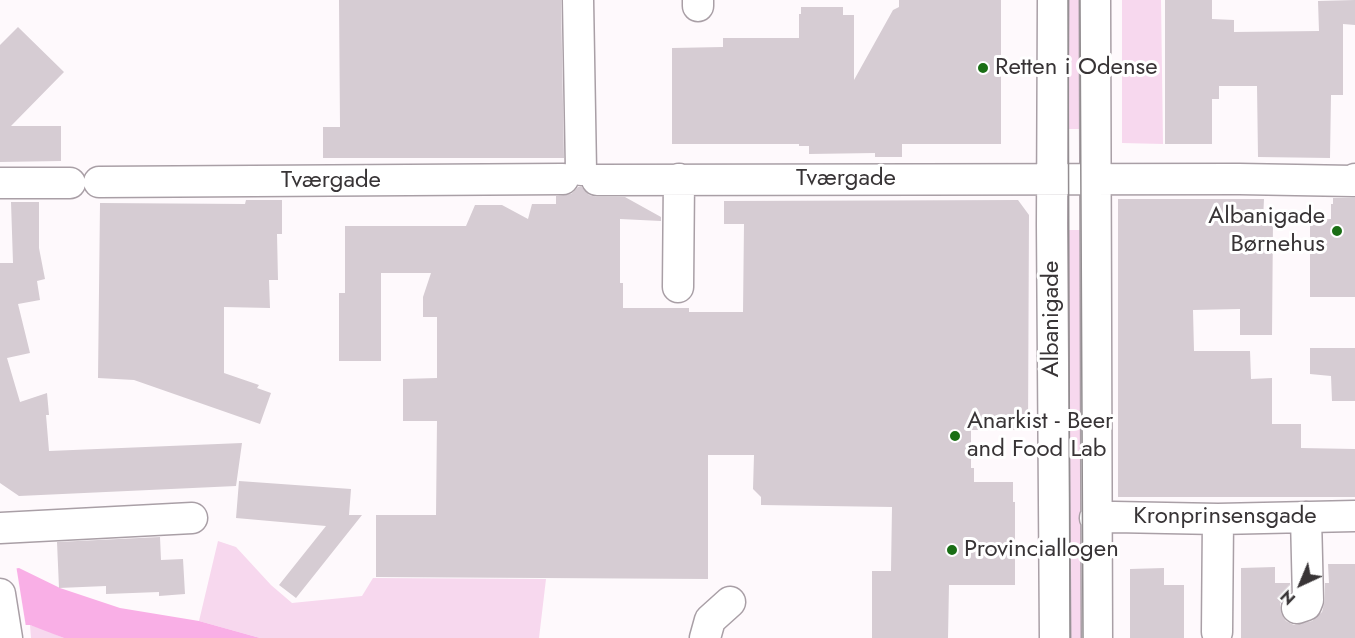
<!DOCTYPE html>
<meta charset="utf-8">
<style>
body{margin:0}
#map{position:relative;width:1355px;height:638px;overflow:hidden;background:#fef9fc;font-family:Jost,sans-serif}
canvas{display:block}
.north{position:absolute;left:1271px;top:554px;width:60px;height:60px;-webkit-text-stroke:4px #fff;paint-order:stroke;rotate:224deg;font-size:16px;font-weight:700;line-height:24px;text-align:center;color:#383436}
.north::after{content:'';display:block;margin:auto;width:21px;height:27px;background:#383436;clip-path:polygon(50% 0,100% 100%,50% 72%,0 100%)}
</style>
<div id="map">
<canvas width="1355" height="638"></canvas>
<div class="north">N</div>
</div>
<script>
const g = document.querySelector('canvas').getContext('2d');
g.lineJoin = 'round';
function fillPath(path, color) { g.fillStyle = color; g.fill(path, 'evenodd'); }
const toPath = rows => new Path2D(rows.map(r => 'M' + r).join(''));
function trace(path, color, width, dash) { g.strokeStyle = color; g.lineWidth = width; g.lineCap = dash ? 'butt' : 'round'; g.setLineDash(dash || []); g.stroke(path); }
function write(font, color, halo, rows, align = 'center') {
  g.font = font + ' Jost,sans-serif'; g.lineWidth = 6; g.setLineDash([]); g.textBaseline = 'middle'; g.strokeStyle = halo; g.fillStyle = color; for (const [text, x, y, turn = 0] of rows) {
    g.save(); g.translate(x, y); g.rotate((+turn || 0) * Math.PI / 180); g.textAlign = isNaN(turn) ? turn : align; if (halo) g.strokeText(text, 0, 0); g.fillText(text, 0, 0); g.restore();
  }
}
const green = toPath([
 [1059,0,1088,0,1089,129,1060,129],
 [1122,0,1161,0,1163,144,1122,143],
 [1060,230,1088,230,1092,638,1061,638],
 [218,541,236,547,271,585,292,603,362,596,373,578,546,579,539,638,260,638,199,621],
 [30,625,43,629,64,638,31,638]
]);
const water = toPath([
 [19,568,60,588,120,608,199,621,260,638,64,638,30,625,10,625,0,571]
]);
const pier = toPath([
 [16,565,26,627,0,629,0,568]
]);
const building = toPath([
 [339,0,561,0,564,158,323,158,323,127,340,127],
 [899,0,1001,0,1001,144,902,144,902,157,875,157,875,153,809,154,809,146,799,146,799,144,672,144,672,48,723,47,723,38,799,38,799,14,801,14,801,7,843,7,843,15,854,15,854,80,893,10,899,7],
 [1165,0,1212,0,1212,19,1234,20,1234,32,1319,31,1318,1,1355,0,1355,25,1343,24,1343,95,1331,95,1330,158,1258,157,1257,86,1219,86,1219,99,1212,99,1212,144,1165,144],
 [18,27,64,72,11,126,61,126,61,161,0,162,0,45],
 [578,187,582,187,589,195,596,197,625,197,661,217,661,221,620,219,620,283,623,283,623,308,689,308,689,312,743,312,744,224,724,224,724,201,1018,200,1029,215,1028,430,971,430,971,468,974,468,974,482,1013,482,1013,502,1015,502,1015,585,949,585,948,638,872,638,872,571,891,571,892,507,761,505,761,497,753,489,754,455,708,455,708,579,376,577,376,515,436,515,437,421,403,421,403,379,437,378,437,317,423,317,423,297,431,273,381,273,381,361,339,361,339,293,345,293,345,226,466,226,475,205,502,205,528,219,532,204,556,204,556,196,571,194],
 [1333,198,1355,198,1355,297,1310,297,1310,220,1331,219,1331,204,1333,204],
 [1118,199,1264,199,1263,220,1273,220,1272,335,1240,335,1240,309,1193,310,1194,351,1250,351,1251,379,1272,378,1272,424,1301,424,1301,448,1355,449,1355,497,1118,497],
 [246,200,282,200,282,234,277,234,278,280,269,280,270,308,224,307,224,373,259,385,257,388,271,393,260,424,134,380,98,378,100,203,245,204],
 [11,202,39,202,39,248,45,279,37,281,40,300,18,304,30,353,7,358,20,402,47,393,49,415,46,415,49,451,242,443,236,486,19,496,0,483,0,263,13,263],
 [1310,348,1355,348,1355,401,1332,401,1331,376,1310,374],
 [239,481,351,489,349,515,362,515,296,598,279,585,326,526,236,518],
 [160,537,161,560,183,559,185,594,159,596,159,592,106,594,106,586,59,588,57,542],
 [1328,564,1355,564,1355,638,1241,638,1241,568,1275,567,1275,583,1290,583,1291,592,1284,597,1280,604,1281,613,1286,621,1294,625,1312,621,1322,612,1325,600,1325,583,1329,583],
 [1164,568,1164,585,1184,585,1184,638,1130,638,1130,569]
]);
const minor = toPath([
 [578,0,581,170],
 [698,0,698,6],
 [1053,0,1052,225,1055,638],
 [1095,0,1097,638],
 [597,180,1239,179,1353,181,1355,179],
 [99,182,563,179],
 [0,183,70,183],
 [678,287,679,179],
 [1095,518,1114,517,1218,519,1355,516],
 [0,528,192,518],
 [0,594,7,638],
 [1297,608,1306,605,1308,600,1306,517],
 [1217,632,1218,519],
 [705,638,710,620,730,602]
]);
const tram = toPath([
 [1068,0,1070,638],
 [1080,0,1083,638]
]);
const markers = [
 [983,68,6,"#1a6e15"],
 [1337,231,6,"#1a6e15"],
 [955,436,6,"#1a6e15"],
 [952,550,6,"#1a6e15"]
];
const poiNames = [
 ["Retten i Odense",995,68],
 ["Albanigade",1325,217,"right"],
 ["Børnehus",1325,245,"right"],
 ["Anarkist - Beer",967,422],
 ["and Food Lab",967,450],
 ["Provinciallogen",964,550]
];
const streetNames = [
 ["Tværgade",846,179],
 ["Tværgade",331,181],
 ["Albanigade",1052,319,-90],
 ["Kronprinsensgade",1225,517]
];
fillPath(green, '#f7d8ee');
fillPath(water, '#f9afe6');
fillPath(pier, '#fef9fc');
fillPath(building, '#d6ccd3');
trace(minor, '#a99fa6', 33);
trace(minor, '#fff', 30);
trace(tram, '#928d90', 1.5);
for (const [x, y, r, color] of markers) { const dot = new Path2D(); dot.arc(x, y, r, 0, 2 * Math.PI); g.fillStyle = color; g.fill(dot); trace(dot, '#fff', 2); }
write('24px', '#383436', '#fff', poiNames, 'left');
write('24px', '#383436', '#fff', streetNames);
</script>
